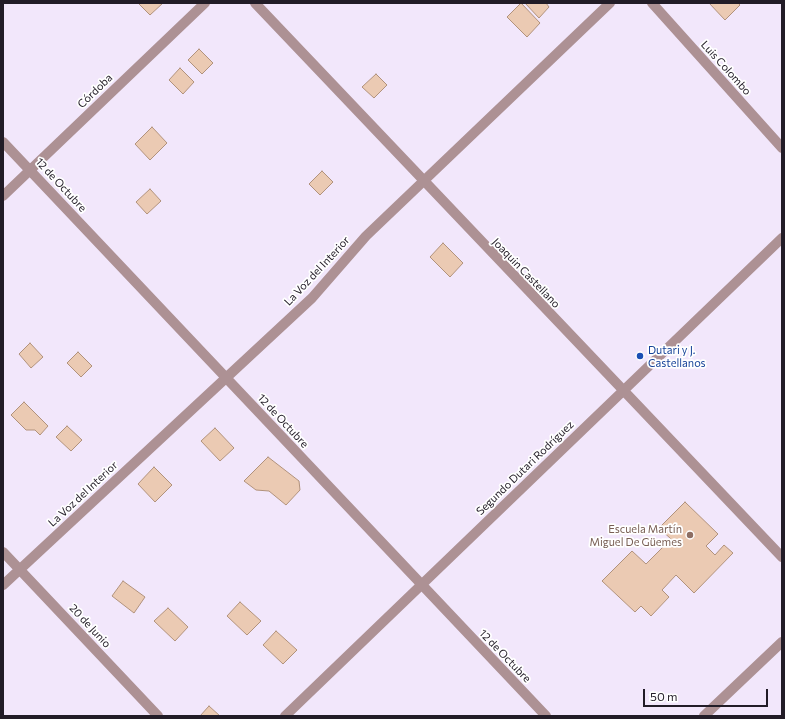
<!DOCTYPE html>
<meta charset="utf-8">
<style>
body{margin:0}
#map{position:relative;width:785px;height:719px;overflow:hidden;background:#f2e7fb;font-family:Commissioner,sans-serif}
canvas{display:block}
.frame{position:absolute;inset:0;border:4px solid #221c27;pointer-events:none}
.scale{position:absolute;left:643px;top:689px;width:125px;height:18px;box-sizing:border-box;border:2px solid #221c27;border-top:0;padding-left:5px;font-size:12px;line-height:14px;white-space:nowrap;color:#221c27;-webkit-text-stroke:3px #fff;paint-order:stroke}
</style>
<div id="map">
<canvas width="785" height="719"></canvas>
<div class="frame"></div>
<div class="scale">50 m</div>
</div>
<script>
const g = document.querySelector('canvas').getContext('2d');
g.lineJoin = 'round';
function fillPath(path, color) { g.fillStyle = color; g.fill(path, 'evenodd'); }
const toPath = rows => new Path2D(rows.map(r => 'M' + r).join(''));
function trace(path, color, width, dash) { g.strokeStyle = color; g.lineWidth = width; g.lineCap = dash ? 'butt' : 'round'; g.setLineDash(dash || []); g.stroke(path); }
function write(font, color, halo, rows, align = 'center') {
  g.font = font + ' Commissioner,sans-serif'; g.lineWidth = 3.5; g.setLineDash([]); g.textBaseline = 'middle'; g.strokeStyle = halo; g.fillStyle = color; for (const [text, x, y, turn = 0] of rows) {
    g.save(); g.translate(x, y); g.rotate((+turn || 0) * Math.PI / 180); g.textAlign = isNaN(turn) ? turn : align; if (halo) g.strokeText(text, 0, 0); g.fillText(text, 0, 0); g.restore();
  }
}
const building = toPath([
 [138,3,163,3,150,15,138,3],
 [521,3,540,23,527,37,507,17,521,3],
 [525,3,546,3,549,7,539,18,525,3],
 [709,3,738,3,740,5,725,20,709,3],
 [199,49,213,63,202,74,188,60,199,49],
 [180,68,194,82,183,94,169,80,180,68],
 [376,74,387,85,374,98,362,87,376,74],
 [152,127,167,143,150,160,135,144,152,127],
 [322,171,333,182,320,195,309,184,322,171],
 [150,189,161,201,147,214,136,202,150,189],
 [443,243,463,263,450,277,430,257,443,243],
 [30,343,43,357,31,368,19,354,30,343],
 [78,352,92,366,81,377,67,363,78,352],
 [24,402,48,426,40,435,35,430,26,430,11,415,24,402],
 [67,426,82,440,71,451,56,437,67,426],
 [215,428,234,448,220,461,201,441,215,428],
 [268,457,299,481,300,490,286,505,269,491,256,490,244,481,268,457],
 [154,467,172,485,155,502,138,484,154,467],
 [685,502,718,534,706,546,715,555,724,545,733,553,694,593,676,575,662,590,669,597,651,616,641,606,635,612,602,581,632,551,646,564,671,539,659,528,685,502],
 [123,581,145,597,134,613,112,596,123,581],
 [240,602,261,621,247,635,227,616,240,602],
 [168,608,188,627,175,641,154,621,168,608],
 [276,631,297,650,283,664,263,645,276,631],
 [209,706,220,716,200,716,209,706]
]);
const minor = toPath([
 [255,3,782,557],
 [652,3,782,148],
 [3,142,546,716],
 [3,196,205,3],
 [3,552,158,716],
 [3,585,312,298,366,236,610,3],
 [285,716,782,238],
 [704,716,782,642]
]);
const markers = [
 [640,356,4,"#1a4fb4"],
 [690,535,4,"#8d6e63"]
];
const streetNames = [
 ["Luis Colombo",726,68,48],
 ["Córdoba",95,91,-44],
 ["12 de Octubre",61,185,47],
 ["La Voz del Interior",317,271,-47],
 ["Joaquin Castellano",526,273,46],
 ["12 de Octubre",283,421,47],
 ["Segundo Dutari Rodríguez",525,468,-44],
 ["La Voz del Interior",83,494,-43],
 ["20 de Junio",90,626,47],
 ["12 de Octubre",505,656,46]
];
const transitNames = [
 ["Dutari y J.",648,350],
 ["Castellanos",648,363]
];
const educationNames = [
 ["Escuela Martín",682,529],
 ["Miguel De Güemes",682,542]
];
fillPath(building, '#ebcab3');
trace(building, '#b1927c', 1);
trace(minor, '#ad9194', 10);
for (const [x, y, r, color] of markers) { const dot = new Path2D(); dot.arc(x, y, r, 0, 2 * Math.PI); g.fillStyle = color; g.fill(dot); trace(dot, '#fff', 1.5); }
write('11px', '#221c27', '#fff', streetNames);
write('11px', '#164399', '#fff', transitNames, 'left');
write('11px', '#785e54', '#fff', educationNames, 'right');
</script>
